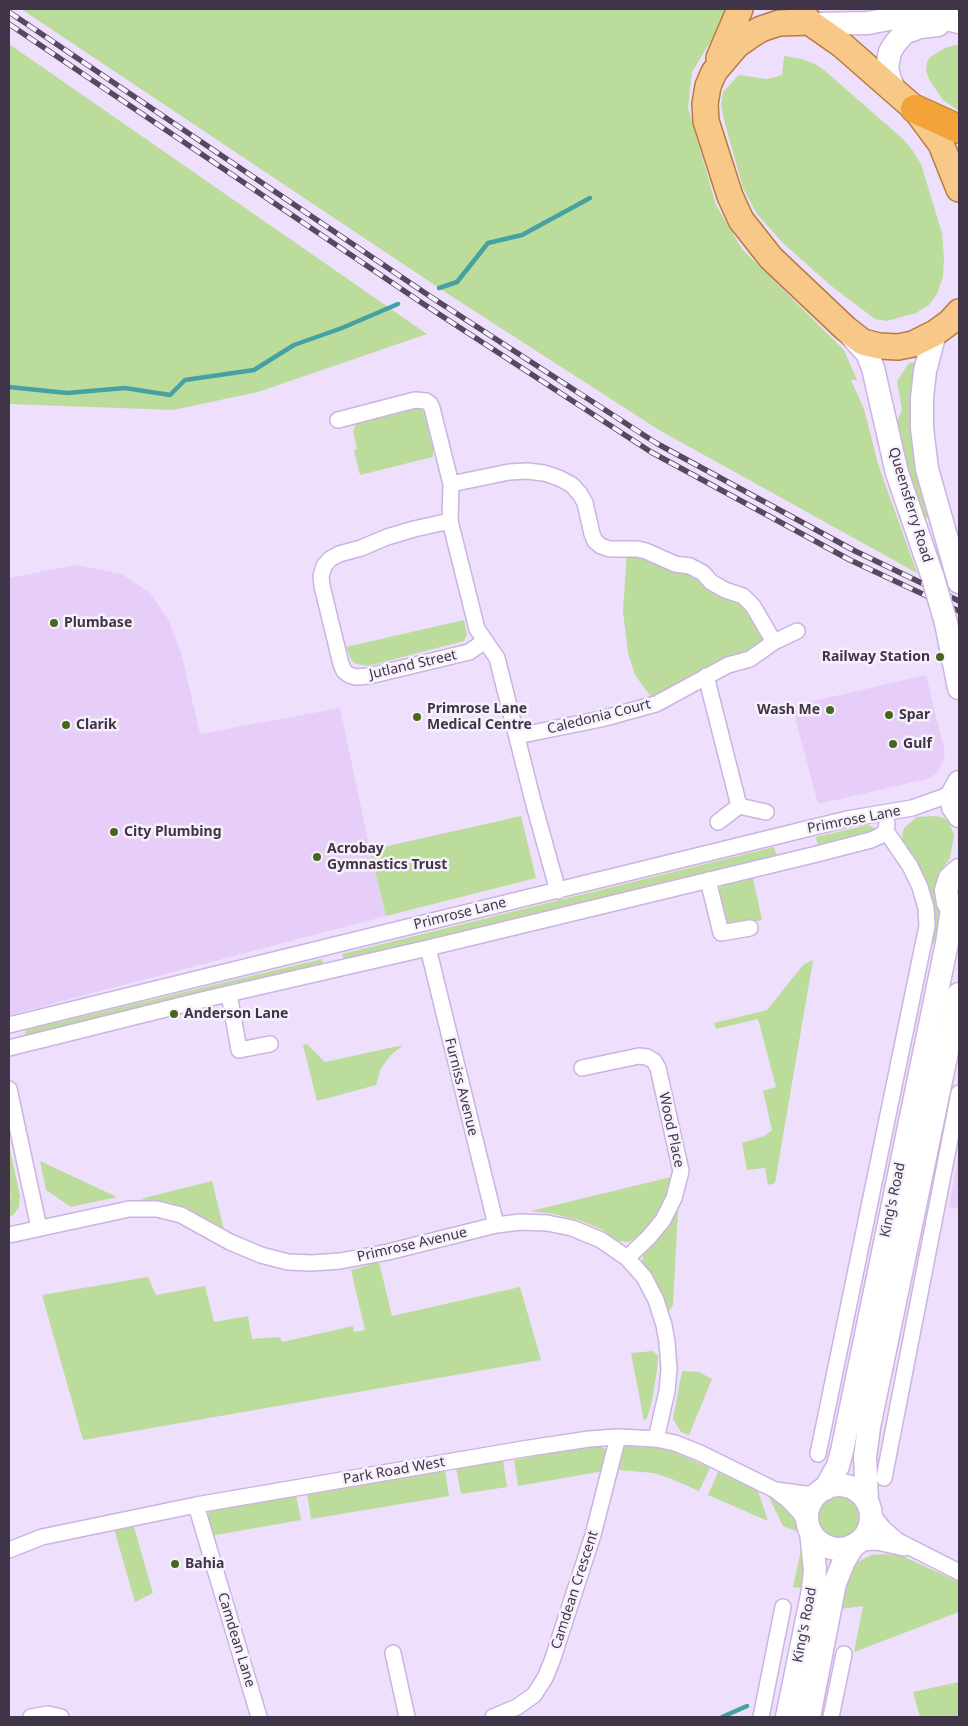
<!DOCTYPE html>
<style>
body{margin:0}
#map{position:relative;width:968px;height:1726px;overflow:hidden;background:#eedffc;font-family:"Noto Sans",sans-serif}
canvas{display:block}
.frame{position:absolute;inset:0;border:10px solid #403548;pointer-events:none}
</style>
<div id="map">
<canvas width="968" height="1726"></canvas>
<div class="frame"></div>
</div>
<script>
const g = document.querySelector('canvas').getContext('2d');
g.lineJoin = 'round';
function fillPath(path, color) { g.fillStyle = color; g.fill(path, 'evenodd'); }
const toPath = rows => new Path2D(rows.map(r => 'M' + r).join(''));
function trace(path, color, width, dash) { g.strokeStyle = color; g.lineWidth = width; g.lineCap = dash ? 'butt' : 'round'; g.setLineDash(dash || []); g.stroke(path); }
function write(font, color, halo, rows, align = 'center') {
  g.font = font + ' "Noto Sans",sans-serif'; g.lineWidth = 5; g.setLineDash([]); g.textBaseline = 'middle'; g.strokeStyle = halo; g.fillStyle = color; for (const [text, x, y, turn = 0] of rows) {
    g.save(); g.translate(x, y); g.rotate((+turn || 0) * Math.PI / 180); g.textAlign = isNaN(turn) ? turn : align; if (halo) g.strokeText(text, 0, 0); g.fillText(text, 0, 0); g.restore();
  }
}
const built = toPath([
 [76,565,122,574,150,593,168,619,181,652,200,734,340,708,370,850,386,916,9,1015,9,578],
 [926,675,945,752,943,762,937,773,927,779,818,804,792,706],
 [959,1152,959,1209,949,1207]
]);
const green = toPath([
 [21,9,727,9,723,21,692,72,688,108,716,205,742,249,844,350,857,380,851,380,864,409,878,464,917,573,659,430,448,294],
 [9,44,427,334,258,392,173,410,9,404],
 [959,44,959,111,943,100,930,81,926,71,927,62,930,57,945,48],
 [784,56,802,59,815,64,824,70,903,139,913,151,921,164,942,233,944,258,943,277,937,294,929,305,916,313,887,321,875,319,863,310,830,285,783,243,757,214,743,188,725,124,721,105,723,92,739,75,767,79,782,75],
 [923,361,929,517,923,519,896,423,902,410,897,381,909,363],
 [419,408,423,410,433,447,433,457,360,475,354,450,357,449,353,431,356,424],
 [627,549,637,549,743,596,774,642,656,704,635,675,628,653,623,612],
 [464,620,467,634,464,641,368,666,357,664,352,661,346,647],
 [521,816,536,878,386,916,370,850],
 [936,816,944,818,949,822,954,835,950,858,940,872,934,887,934,896,940,916,937,944,931,943,902,845,902,836,904,828,917,817],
 [868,825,875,828,874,832,818,847,816,837],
 [774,847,777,856,344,960,342,954],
 [753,878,762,920,731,926,725,919,719,893,720,888,723,885],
 [322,959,323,964,24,1036,26,1030],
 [813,960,775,1183,768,1185,765,1168,747,1170,742,1143,764,1136,772,1130,763,1091,776,1087,758,1019,716,1029,714,1023,767,1010,803,965],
 [307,1044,325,1062,403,1045,391,1055,381,1068,376,1085,317,1101,303,1045],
 [9,1145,20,1196,19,1207,13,1215,9,1217,9,1198,11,1197,9,1184],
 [40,1161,117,1197,71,1207,46,1190],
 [671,1177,665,1200,655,1219,644,1232,629,1242,618,1241,601,1229,578,1220,554,1214,531,1211],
 [212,1181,224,1230,187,1208,168,1202,140,1199],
 [678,1210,673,1305,669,1311,651,1274,642,1262,643,1255,666,1228],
 [379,1262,392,1316,520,1287,541,1360,83,1440,42,1295,148,1277,156,1295,205,1286,214,1322,248,1316,252,1339,280,1337,282,1342,353,1326,354,1332,365,1330,351,1270],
 [653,1351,658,1356,657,1370,652,1401,647,1418,644,1421,631,1353],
 [682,1371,699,1372,712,1379,689,1435,681,1432,673,1419],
 [597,1445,606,1449,607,1459,604,1471,518,1486,514,1460],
 [644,1445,672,1451,710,1468,699,1491,672,1479,654,1473,619,1470,621,1452,625,1446],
 [503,1461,507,1487,461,1494,456,1468],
 [445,1470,449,1496,311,1519,307,1493],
 [718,1472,758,1491,768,1521,708,1495],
 [296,1494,301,1520,210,1536,205,1519,211,1508],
 [768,1495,782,1502,792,1515,799,1532,783,1526],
 '816 1518a23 23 0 1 1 46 0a23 23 0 1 1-46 0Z',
 [134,1527,153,1593,135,1602,114,1529],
 [802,1545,805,1589,793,1587],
 [883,1554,900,1555,959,1582,959,1612,854,1652,863,1606,840,1609,848,1576,856,1563,871,1555],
 [959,1682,959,1717,920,1717,913,1692]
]);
const stream = toPath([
 [439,288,457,282,488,243,522,235,590,198],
 [9,387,67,393,125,388,170,395,185,380,254,370,294,345,342,328,398,304],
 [722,1717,747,1706]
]);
const street = toPath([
 [338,420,415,400,426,401,430,404,432,408,451,484,450,521,477,629,497,658,534,805,558,891],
 [451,484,509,472,527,471,544,473,559,478,572,485,580,494,585,503,592,534,595,541,601,546,610,549,637,549,646,551,675,564,690,566,703,573,711,582,725,590,743,596,753,606,774,642],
 [450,521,414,529,387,537,361,548,339,554,330,559,324,566,321,576,322,586,341,664,344,671,349,675,356,677,369,676,469,652,485,641],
 [706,676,739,806],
 [517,736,601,719,656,704,728,665,750,659,774,642,797,631],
 [718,822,739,806,766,812],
 [708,880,721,933,750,928],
 [428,948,496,1225],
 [229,994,239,1050,270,1044],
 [9,1025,847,819,912,808,943,797,954,791],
 [9,1048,206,999,428,948,817,854,871,840,880,836,886,831],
 [582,1068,639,1056,647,1057,654,1061,658,1068,681,1171,674,1198,663,1220,649,1237,627,1258],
 [9,1089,39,1228],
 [9,1235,129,1209,157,1209,181,1215,230,1242,261,1255,288,1262,312,1263,340,1261,388,1252,496,1225,521,1222,547,1223,572,1228,601,1240,627,1258,644,1277,656,1300,664,1325,667,1342,669,1369,667,1391,656,1439],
 [818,1454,927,926,926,908,920,887,910,866,886,831,887,823],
 [884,1478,959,1093],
 [776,1490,805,1494,819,1493],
 [196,1505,259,1717],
 [870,1511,883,1528,898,1541,959,1572],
 [857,1543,877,1542,904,1548],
 [9,1550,42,1537,196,1505,523,1449,589,1439,618,1437,656,1439,675,1443,700,1453,775,1490,788,1500,800,1513,809,1527],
 [393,1653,407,1717],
 [31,1717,48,1714,61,1717],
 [493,1717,517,1707,534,1695,545,1678,552,1661,593,1535,618,1437],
 [761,1717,783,1607],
 [831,1717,844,1654]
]);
const secondary = toPath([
 [812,24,868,23,904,16,921,15,933,16,959,22],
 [895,91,889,77,887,67,890,52,894,45,904,33,920,27,938,25],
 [848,332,867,353,873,368,897,473,933,578],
 [935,333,925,371,922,398,922,428,927,469,959,582],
 [946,623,959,688],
 [959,782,954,791,952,799,953,807,959,816],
 [959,870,950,878,946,890,948,903,959,913],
 '807 1517a32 32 0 1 1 64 0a32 32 0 1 1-64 0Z',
 [825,1489,838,1466,842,1451,947,943,952,908],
 [867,1501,865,1457,869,1427,959,994],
 [787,1717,813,1590,815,1570,811,1532],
 [809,1717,835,1583,844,1561,853,1546]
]);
const primary = toPath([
 [799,11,812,24,842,45,915,109,941,144,959,189],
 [810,22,779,23,761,29,751,35,737,45,714,72,708,86,705,104,706,121,730,196,741,220,771,258,846,329,863,342,879,346,898,347,913,344,935,333,950,322,959,312],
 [719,58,740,9]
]);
const highway = toPath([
 [915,109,959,129]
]);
const rail = toPath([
 [9,12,431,297,656,443,855,551,959,601],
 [9,24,425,305,651,452,850,560,959,611]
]);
const secondaryBridge = toPath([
 [933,578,946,623]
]);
const markers = [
 [54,623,5,"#47671c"],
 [940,657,5,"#47671c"],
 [830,710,5,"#47671c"],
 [889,715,5,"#47671c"],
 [417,717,5,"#47671c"],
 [66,725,5,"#47671c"],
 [893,744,5,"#47671c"],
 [114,832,5,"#47671c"],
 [317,857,5,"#47671c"],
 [174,1014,5,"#47671c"],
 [175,1564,5,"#47671c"]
];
const streetNames = [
 ["Queensferry Road",910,505,73],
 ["Jutland Street",413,665,-13],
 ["Caledonia Court",599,717,-14],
 ["Primrose Lane",854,820,-11],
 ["Primrose Lane",460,914,-14],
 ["Furniss Avenue",461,1087,76],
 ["Wood Place",671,1130,78],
 ["King's Road",893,1200,-78],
 ["Primrose Avenue",412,1245,-13],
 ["Park Road West",394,1471,-10],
 ["Camdean Crescent",575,1590,-72],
 ["King's Road",805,1625,-79],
 ["Camdean Lane",236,1640,73]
];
const poiNames = [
 ["Plumbase",64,623],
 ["Railway Station",930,657,"right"],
 ["Primrose Lane",427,709],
 ["Medical Centre",427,725],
 ["Wash Me",820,710,"right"],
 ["Spar",899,715],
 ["Clarik",76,725],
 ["Gulf",903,744],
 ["City Plumbing",124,832],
 ["Acrobay",327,849],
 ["Gymnastics Trust",327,865],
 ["Anderson Lane",184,1014],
 ["Bahia",185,1564]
];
fillPath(built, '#e6cef9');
fillPath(green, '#bcdc9c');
trace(stream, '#46a2a2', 4.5);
trace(street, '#ccb3e1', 18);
trace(secondary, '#ccb3e1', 25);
trace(primary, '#b47d3e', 28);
trace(highway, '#b47d3e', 30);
trace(street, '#fff', 15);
trace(secondary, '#fff', 22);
trace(primary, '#f8c888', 25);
trace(highway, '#f3a438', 28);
trace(rail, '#55495e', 5.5);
trace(rail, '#f6f1fb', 4, [11]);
trace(secondaryBridge, '#ccb3e1', 25, []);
trace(secondaryBridge, '#fff', 22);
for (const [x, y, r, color] of markers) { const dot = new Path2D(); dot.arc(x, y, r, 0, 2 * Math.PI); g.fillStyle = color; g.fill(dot); trace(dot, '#f6f1fb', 2); }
write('14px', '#403548', '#f6f1fb', streetNames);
write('bold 14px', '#403548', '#f6f1fb', poiNames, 'left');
</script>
